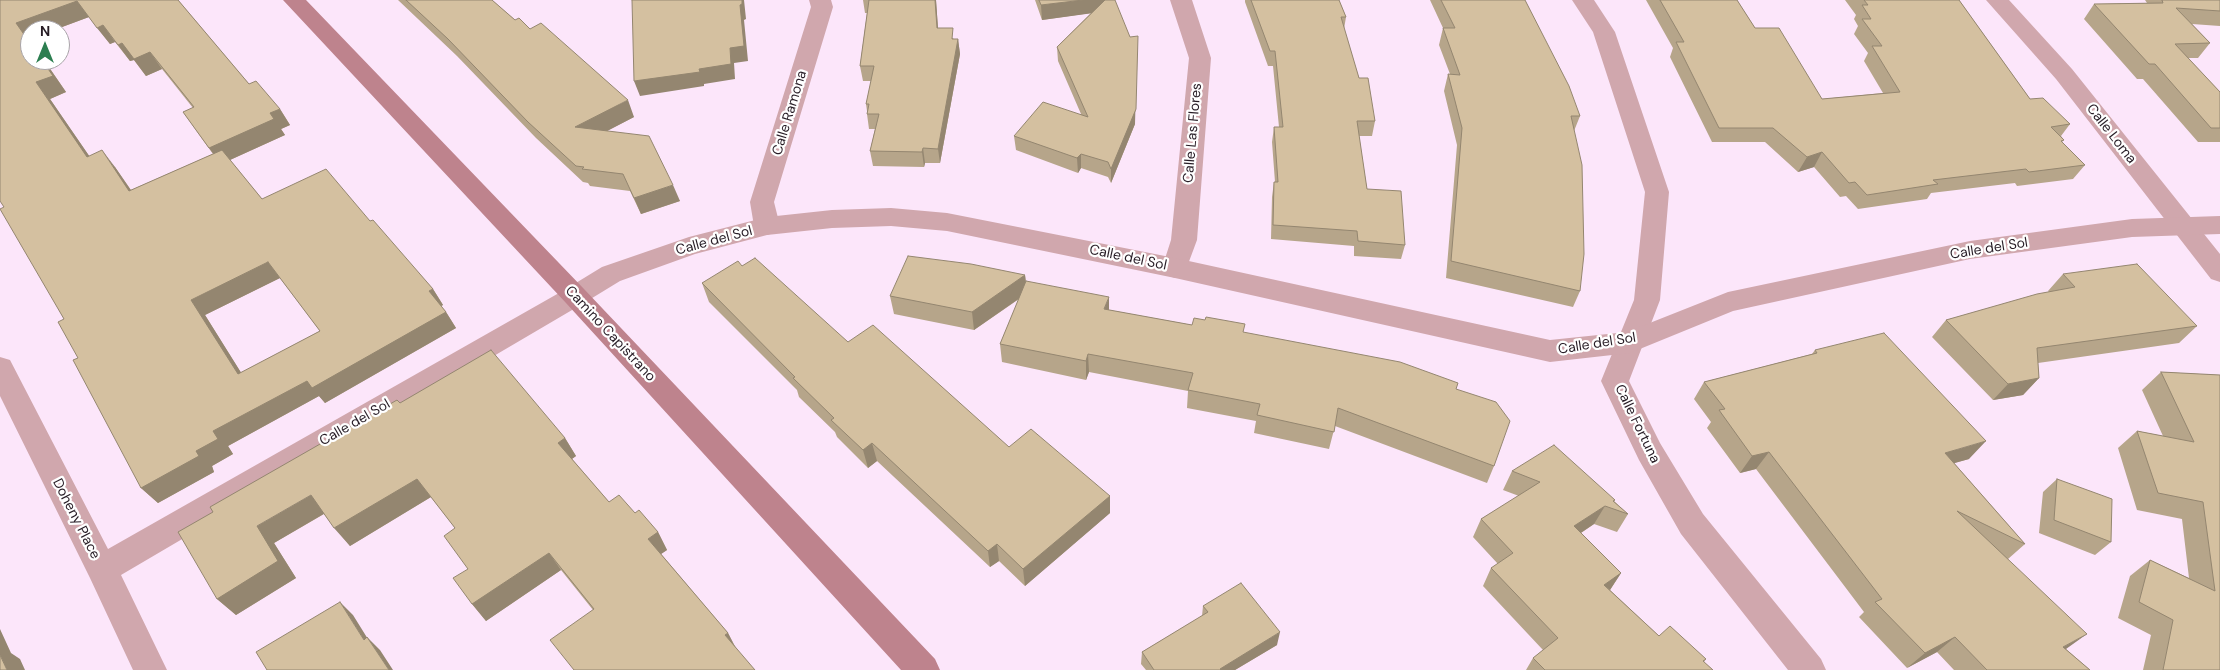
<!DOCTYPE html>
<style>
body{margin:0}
#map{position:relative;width:2220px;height:670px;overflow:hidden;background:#fce6fa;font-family:"DM Sans",sans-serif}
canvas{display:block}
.north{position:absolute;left:20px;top:20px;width:50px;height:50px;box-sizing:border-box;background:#fff;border:1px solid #a8a4a8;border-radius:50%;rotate:0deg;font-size:14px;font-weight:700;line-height:20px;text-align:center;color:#261c25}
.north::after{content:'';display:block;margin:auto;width:18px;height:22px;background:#2c7e50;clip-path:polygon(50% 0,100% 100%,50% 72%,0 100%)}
</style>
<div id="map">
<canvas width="2220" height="670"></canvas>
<div class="north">N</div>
</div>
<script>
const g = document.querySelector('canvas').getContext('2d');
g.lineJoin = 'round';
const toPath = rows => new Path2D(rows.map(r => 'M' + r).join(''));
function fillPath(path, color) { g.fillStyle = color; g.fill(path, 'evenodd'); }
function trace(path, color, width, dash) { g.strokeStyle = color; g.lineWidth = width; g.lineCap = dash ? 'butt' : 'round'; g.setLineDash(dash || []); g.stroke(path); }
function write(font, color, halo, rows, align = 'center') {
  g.font = font + ' "DM Sans",sans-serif'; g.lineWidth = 4.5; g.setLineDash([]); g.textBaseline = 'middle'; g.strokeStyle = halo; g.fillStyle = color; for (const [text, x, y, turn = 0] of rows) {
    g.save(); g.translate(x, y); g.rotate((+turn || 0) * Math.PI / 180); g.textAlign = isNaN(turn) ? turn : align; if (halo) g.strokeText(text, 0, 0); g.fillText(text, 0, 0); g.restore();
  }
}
const minor = toPath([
 [809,0,831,0,833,7,774,202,780,226,776,232,767,235,758,232,754,226,750,202,811,7,809,0],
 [1170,0,1192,0,1211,58,1197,240,1184,275,1175,278,1166,275,1162,268,1171,240,1189,58,1170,0],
 [1572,0,1594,0,1615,32,1669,192,1660,300,1629,381,1660,443,1703,514,1821,659,1826,670,1788,670,1681,534,1639,460,1601,381,1634,300,1645,192,1593,32,1572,0],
 [1986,0,2009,0,2072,69,2220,254,2220,282,2211,279,2056,79,1986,0],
 [575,286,584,289,588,296,584,303,121,575,167,670,133,670,90,578,0,396,0,357,10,360,108,549,566,289,575,286]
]);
const tertiary = toPath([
 [891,208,947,213,1175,258,1550,340,1627,332,1728,292,1970,241,2132,219,2220,216,2220,234,2132,237,1970,259,1733,311,1630,353,1550,362,1175,278,947,231,891,226,832,228,767,235,695,254,620,281,584,303,575,306,566,303,562,296,566,289,602,267,689,237,767,217,832,210,891,208]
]);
const secondary = toPath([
 [283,0,306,0,584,289,935,659,940,670,901,670,566,303,283,0]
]);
const wall = toPath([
 [0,0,178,0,249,84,280,109,290,125,281,129,285,135,230,160,262,199,370,221,433,289,443,305,441,306,446,312,456,328,325,403,319,396,228,446,233,454,212,466,214,472,158,503,141,488,78,358,64,319,4,207],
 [89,17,110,44,115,42,130,61,134,60,146,76,162,69,193,108,183,112,213,154,131,190,115,167,89,156,50,99,66,92,44,60,30,60,30,30,54,30],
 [280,278,320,331,241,373,205,315],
 [398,0,492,0,515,20,530,29,634,117,607,131,680,201,641,214,630,191,590,186,588,183,583,182,536,138,457,56],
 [863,0,936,0,938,28,954,39,958,39,960,54,940,163,925,163,924,167,873,166,870,151,875,129,869,129,867,114,867,111,866,104,871,81,863,81,860,66,867,13,865,13],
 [1035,0,1115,0,1135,124,1111,183,1108,177,1081,168,1078,173,1016,150,1014,136,1081,114,1058,61,1057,47,1091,13,1042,20],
 [1245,0,1339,0,1346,17,1344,29,1359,78,1375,121,1372,136,1359,136,1367,189,1405,245,1401,259,1354,256,1354,246,1271,239,1272,197,1274,182,1275,182,1272,142,1274,127,1279,127,1273,66,1268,66,1245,2],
 [1430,0,1525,0,1580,116,1574,131,1580,291,1573,307,1446,278,1457,145,1444,91,1448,74,1450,74,1439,45,1443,28],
 [1646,0,1737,0,1755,28,1822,99,1883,93,1864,61,1868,53,1854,34,1858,26,1854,19,1856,15,1845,0,1959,0,2030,99,2070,124,2061,136,2064,140,2062,142,2085,165,2073,179,2017,186,2015,183,1931,193,1927,199,1858,209,1846,196,1840,197,1814,167,1798,172,1765,142,1712,142,1670,57,1673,48],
 [2145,0,2220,0,2220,26,2192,24,2210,43,2198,58,2188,58,2220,92,2220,142,2198,142,2143,79,2137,79,2084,19,2094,4,2147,3],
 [742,266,848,342,1009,447,1110,496,1110,513,1025,586,999,561,990,567,877,461,868,468,837,437,835,432,799,397,797,390,709,302,702,283],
 [2063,274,2197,326,2179,343,2038,363,2039,378,2023,395,1993,400,1932,337,1946,320,2049,292,2048,291],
 [1025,275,1026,282,1109,310,1192,325,1243,333,1456,389,1494,466,1487,483,1335,426,1329,449,1254,433,1256,421,1187,408,1188,391,1089,372,1086,380,1002,362,1000,344,1019,299,974,330,894,314,890,296],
 [1815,350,1969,459,1954,463,2025,544,2008,559,2066,649,2090,670,1954,670,1937,652,1907,668,1859,617,1864,612,1756,469,1740,473,1707,428,1711,422,1694,399,1704,382,1812,354],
 [2161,372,2220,375,2220,670,2143,670,2151,635,2118,618,2130,576,2150,560,2189,578,2182,519,2137,510,2118,448,2137,431,2163,436,2142,390],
 [400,403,565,438,576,456,572,459,609,502,635,513,658,532,667,550,661,554,728,633,736,648,593,610,561,570,486,621,472,604,468,569,455,528,431,497,350,546,324,514,274,543,296,578,236,615,217,599],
 [1512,471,1615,500,1614,501,1628,514,1617,532,1594,524,1581,533,1621,573,1610,590,1659,636,1706,659,1704,662,1713,670,1526,670,1533,658,1543,650,1483,586,1491,568,1498,564,1473,537,1481,519,1519,496,1503,490],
 [2057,479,2111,542,2095,555,2039,533,2043,492],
 [1203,606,1277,645,1235,670,1146,670,1141,664,1142,652,1202,616]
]);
const shadedWall = toPath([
 [742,0,744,0,746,19,744,20,748,61,734,63,735,79,704,84,704,86,640,96,634,81,699,69,730,48,740,5],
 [935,0,936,0,939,43,937,28],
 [1083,0,1108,0,1108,11,1042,20,1041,5],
 [77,1,89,17,54,30,30,30,30,43,16,23],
 [103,25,115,42,110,44,97,28],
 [958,39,960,54,940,163,938,149],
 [122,43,150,52,162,69,146,76,134,60,130,61,118,45],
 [1137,51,1135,124,1111,183,1111,169],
 [42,60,44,60,66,92,50,99,101,173,87,157,36,82],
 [628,100,634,117,582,144,575,127],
 [280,109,290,125,281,129,285,135,221,164,209,148,270,113],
 [923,148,925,163,924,167,922,152],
 [102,150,115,167,143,208,129,191],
 [1822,152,1814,167,1798,172,1807,157],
 [1081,154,1081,168,1078,173,1077,158],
 [673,185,680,201,641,214,634,198],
 [268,262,280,278,205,315,252,390,238,374,191,300],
 [1025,275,1027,293,974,330,972,312],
 [433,289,443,305,439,307,429,291],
 [1109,297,1109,316,1104,309],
 [446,312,456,328,325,403,319,396,228,446,233,454,212,466,214,472,158,503,141,488,196,451,213,431,307,381],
 [1088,354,1089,372,1086,380,1086,361],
 [2039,378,2023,395,1993,400,2008,384],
 [565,438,576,456,569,461,558,443],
 [1986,441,1969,459,1930,470,1945,453],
 [872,443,877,461,868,468,863,450],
 [1769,452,1756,469,1740,473,1752,456],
 [417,479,431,497,350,546,334,528],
 [311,495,327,512,274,543,296,578,236,615,217,599,257,526],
 [1110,496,1110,513,1025,586,1023,569],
 [1605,506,1594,524,1564,544,1574,526],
 [658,532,667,550,658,556,648,539],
 [997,544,999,561,990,567,988,551],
 [549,553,561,570,486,621,472,604],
 [1621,573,1610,590,1604,585],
 [340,602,353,615,376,652,364,640],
 [0,629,11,653,20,659,25,670,7,670,0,655],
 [1280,632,1277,645,1235,670,1220,670,1220,669],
 [728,633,736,649,725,635],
 [2087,634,2066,649,2043,662,2063,647],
 [367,637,380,650,393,670,389,670],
 [1955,637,1937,652,1907,668,1925,653]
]);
const building = toPath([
 [0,0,178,0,249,84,256,81,280,109,270,113,274,119,209,148,183,112,194,107,150,52,134,59,122,43,118,45,103,25,97,28,77,1,16,23,30,43,30,60,42,60,53,76,36,82,87,157,102,150,129,191,222,150,262,199,326,169,370,221,373,220,433,289,429,291,446,312,312,388,307,381,213,431,218,439,196,451,199,456,141,488,73,360,78,358,58,322,64,319,0,209,4,207,0,201,0,0],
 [268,262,320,331,238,374,191,300,268,262],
 [406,0,492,0,515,20,519,18,530,29,541,23,628,100,575,127,649,136,673,185,634,198,623,174,582,169,584,167,576,166,528,122,448,39,406,0],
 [632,0,742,0,742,4,740,5,744,46,730,48,731,64,699,69,700,72,634,81,632,0],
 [869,0,935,0,937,28,953,28,952,39,958,39,938,149,923,148,922,152,870,151,879,114,867,114,869,104,866,104,874,66,860,66,869,0],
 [1039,0,1083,0,1041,5,1039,0],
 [1105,0,1115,0,1130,37,1138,36,1136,109,1111,169,1108,162,1081,154,1077,158,1014,136,1043,102,1088,117,1057,47,1105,0],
 [1251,0,1339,0,1346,17,1341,17,1359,78,1368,78,1375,121,1357,121,1367,189,1401,191,1405,245,1358,241,1357,231,1273,225,1274,182,1278,182,1274,127,1283,127,1275,51,1270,51,1251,0],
 [1441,0,1525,0,1569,86,1580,116,1571,116,1582,165,1584,254,1580,291,1451,261,1462,128,1448,74,1460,75,1443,28,1455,28,1441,0],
 [1660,0,1737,0,1755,28,1779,28,1822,99,1900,92,1872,46,1882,46,1862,19,1871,19,1862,5,1868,5,1864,0,1959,0,2030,99,2043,98,2070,124,2051,127,2064,140,2061,141,2085,165,2029,172,2026,169,1933,180,1938,184,1867,195,1855,182,1849,183,1822,152,1807,157,1773,128,1719,128,1676,42,1684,42,1660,0],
 [2162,0,2220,0,2220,11,2176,8,2210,43,2175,44,2220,92,2220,128,2211,128,2155,64,2149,64,2094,4,2163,3,2162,0],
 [908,256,971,264,1025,275,972,312,890,296,908,256],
 [755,258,848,342,873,325,1009,447,1031,429,1110,496,1023,569,997,544,988,551,872,443,863,450,831,420,834,418,793,378,795,377,702,283,738,261,742,266,755,258],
 [2137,264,2197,326,2037,348,2039,378,2008,384,1946,320,2037,294,2075,287,2063,274,2137,264],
 [1026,281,1109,297,1104,309,1192,325,1194,318,1205,320,1206,317,1245,324,1243,332,1400,362,1458,383,1456,389,1496,402,1510,421,1494,466,1338,408,1334,432,1257,415,1260,404,1188,390,1193,373,1088,354,1086,361,1000,344,1026,281],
 [1884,333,1986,441,1945,453,2025,544,1957,511,2087,634,2063,647,2090,670,1987,670,1955,637,1925,653,1875,602,1882,599,1769,452,1752,456,1719,410,1725,409,1704,382,1817,353,1815,350,1884,333],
 [491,350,565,438,558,443,609,502,619,495,635,513,639,510,658,532,648,539,728,633,725,635,755,670,574,670,550,640,594,609,549,553,472,604,453,578,468,569,444,536,455,528,417,479,334,528,311,495,257,526,278,561,217,599,178,532,213,512,210,507,397,400,400,403,491,350],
 [2161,372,2220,375,2220,670,2163,670,2173,620,2139,602,2150,560,2215,591,2203,502,2158,493,2137,431,2194,442,2161,372],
 [1554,445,1615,500,1613,501,1628,514,1605,506,1574,526,1621,573,1604,585,1659,636,1670,626,1706,659,1703,661,1713,670,1545,670,1533,658,1558,638,1491,568,1513,553,1481,519,1540,482,1512,471,1554,445],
 [2057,479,2112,499,2111,542,2054,520,2057,479],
 [1241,583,1280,632,1220,669,1221,670,1154,670,1142,652,1208,612,1203,606,1241,583],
 [340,602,364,640,367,637,389,670,267,670,256,652,340,602],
 [0,655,7,670,0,670,0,655]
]);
const streetNames = [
 ["Calle Ramona",790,113,-73],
 ["Calle Las Flores",1193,133,-85],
 ["Calle Loma",2111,134,52],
 ["Calle del Sol",714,241,-15],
 ["Calle del Sol",1989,249,-9],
 ["Calle del Sol",1128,258,12],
 ["Camino Capistrano",610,334,47],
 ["Calle del Sol",1597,344,-9],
 ["Calle del Sol",355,423,-30],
 ["Calle Fortuna",1637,424,64],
 ["Doheny Place",76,519,63]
];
fillPath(minor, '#d0a7ad');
fillPath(tertiary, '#d0a7ad');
fillPath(secondary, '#be838d');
fillPath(wall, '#b6a58a');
fillPath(shadedWall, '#948670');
fillPath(building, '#d4c0a0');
trace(building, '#948670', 1);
write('14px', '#261c25', '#fff', streetNames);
</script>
